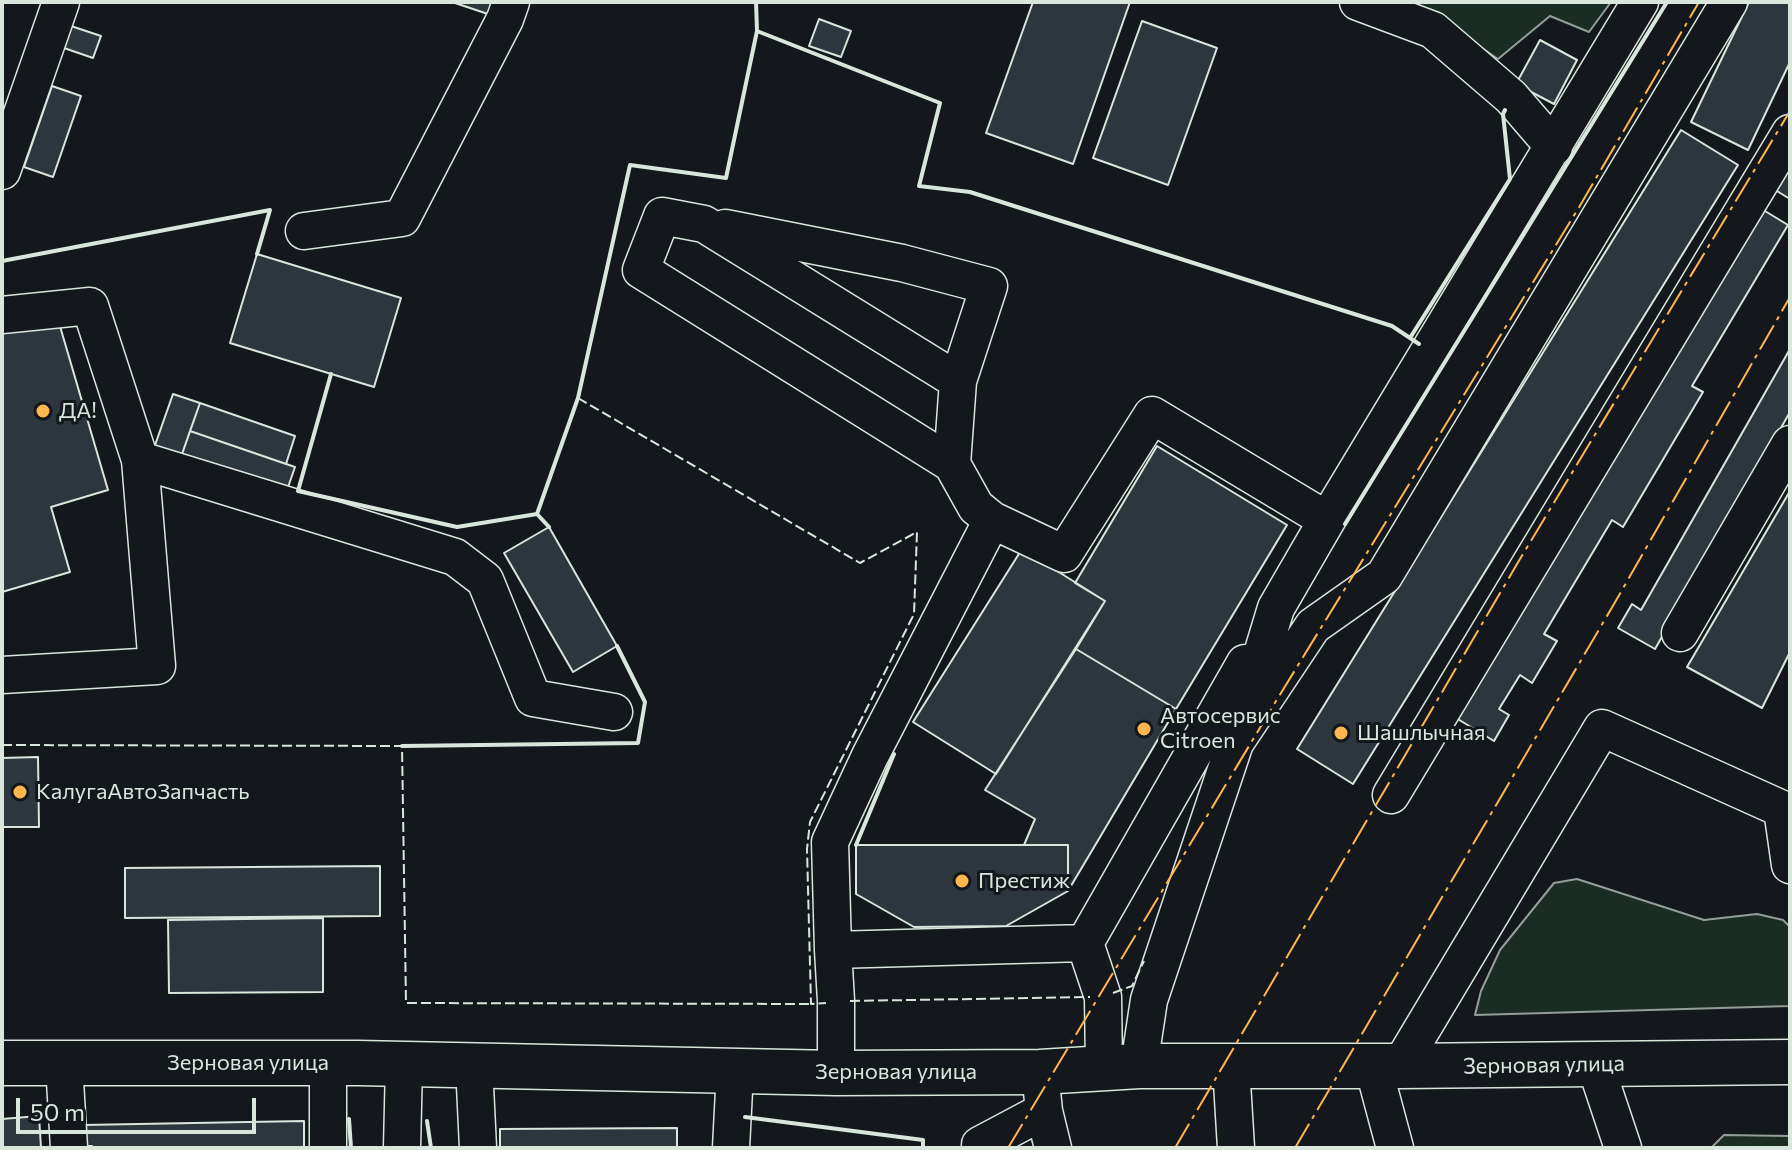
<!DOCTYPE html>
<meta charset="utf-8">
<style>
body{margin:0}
#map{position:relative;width:1792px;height:1150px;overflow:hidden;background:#14181c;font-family:Commissioner,sans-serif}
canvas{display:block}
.frame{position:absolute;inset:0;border:4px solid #d8e6dc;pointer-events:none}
.scale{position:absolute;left:16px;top:1098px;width:240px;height:36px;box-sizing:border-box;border:4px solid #d8e6dc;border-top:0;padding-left:10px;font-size:24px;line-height:28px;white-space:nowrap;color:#d8e6dc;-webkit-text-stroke:6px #14181c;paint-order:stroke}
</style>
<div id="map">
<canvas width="1792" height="1150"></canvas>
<div class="frame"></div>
<div class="scale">50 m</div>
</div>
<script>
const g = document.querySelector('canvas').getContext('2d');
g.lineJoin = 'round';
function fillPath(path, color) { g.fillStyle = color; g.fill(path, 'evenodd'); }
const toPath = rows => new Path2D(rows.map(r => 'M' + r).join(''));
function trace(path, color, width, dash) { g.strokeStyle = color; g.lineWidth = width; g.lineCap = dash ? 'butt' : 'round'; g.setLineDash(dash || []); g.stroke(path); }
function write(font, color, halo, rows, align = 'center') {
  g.font = font + ' Commissioner,sans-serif'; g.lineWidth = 6; g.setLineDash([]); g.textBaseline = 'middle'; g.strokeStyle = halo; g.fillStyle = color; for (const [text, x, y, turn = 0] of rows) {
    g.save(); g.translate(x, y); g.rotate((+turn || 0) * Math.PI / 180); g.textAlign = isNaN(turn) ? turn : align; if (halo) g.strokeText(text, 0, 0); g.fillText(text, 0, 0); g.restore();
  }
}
const green = toPath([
 [1415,2,1611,2,1589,32,1550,16,1498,59,1415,2],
 [1577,879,1704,920,1757,914,1783,920,1790,927,1790,1006,1475,1015,1481,991,1500,950,1554,883,1577,879],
 [1724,1135,1790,1136,1790,1148,1711,1148,1724,1135]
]);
const building = toPath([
 [452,2,492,2,488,14,452,2],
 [1033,2,1130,2,1073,164,986,133,1033,2],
 [1749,2,1790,2,1790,62,1748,150,1691,122,1749,2],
 [819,19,851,31,841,57,809,46,819,19],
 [1142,21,1217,48,1168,185,1093,158,1142,21],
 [71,26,101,36,93,58,64,48,71,26],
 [1540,40,1577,60,1554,104,1516,84,1540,40],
 [52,86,81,96,53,177,24,167,52,86],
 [1681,130,1738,165,1353,784,1297,749,1681,130],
 [1790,160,1790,199,1772,188,1790,160],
 [1760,208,1788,225,1692,386,1703,392,1623,527,1612,520,1544,634,1557,641,1532,683,1520,675,1499,709,1509,715,1494,741,1456,718,1760,208],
 [257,254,401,298,374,387,230,343,257,254],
 [57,316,108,490,51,507,70,572,2,592,2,332,57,316],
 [1790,349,1790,412,1655,649,1618,628,1632,604,1641,610,1790,349],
 [173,394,200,403,181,457,154,448,173,394],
 [200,403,295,436,286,464,190,431,200,403],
 [190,431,295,467,286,493,181,457,190,431],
 [1157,446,1287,525,1176,709,1076,649,1105,601,1075,583,1157,446],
 [1790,491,1790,652,1762,708,1687,667,1790,491],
 [549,527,617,646,573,672,504,553,549,527],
 [1022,549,1105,601,996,774,913,722,1022,549],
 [1076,649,1176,709,1068,891,1068,845,1024,845,1035,819,985,790,1076,649],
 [38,757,39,827,2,827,2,758,38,757],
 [856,845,1068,845,1068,891,1006,926,914,927,856,894,856,845],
 [380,866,380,916,125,918,125,868,380,866],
 [323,918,323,992,169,993,168,920,323,918],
 [39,1116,41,1148,2,1148,2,1119,39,1116],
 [304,1121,304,1148,92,1148,92,1146,84,1146,83,1125,304,1121],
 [677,1128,677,1148,500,1148,500,1129,677,1128]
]);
const minor = toPath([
 [1358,2,1433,30,1511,97,1554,147],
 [2,171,61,2],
 [662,216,704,224,958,381,952,464,641,270,662,216],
 [725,228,902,263,989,286,958,381],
 [304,231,402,218,505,19,511,2],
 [2,315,90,306,140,460],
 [992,520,1064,554,1152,415,1327,520],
 [1680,633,1790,444],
 [2,675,157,666,140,460,455,557,485,580,533,698,614,712],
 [1246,707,1276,608,1327,520,1640,2],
 [1391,795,1790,133],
 [833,950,1085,943],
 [64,1064,69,1148],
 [1595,1064,1623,1148],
 [474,1065,478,1148],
 [1139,1066,1149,1000,1235,743,1313,626,1384,576,1729,2],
 [1231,1066,1236,1148],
 [1373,1066,1395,1148],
 [1400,1066,1602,728,1782,809,1790,865],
 [1104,1068,1103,997,1085,943,1245,663],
 [1040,1072,1044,1111,1053,1148],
 [836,1073,836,1001,833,950,830,842,870,756,992,520,976,507,952,464],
 [328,1148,328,1063],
 [402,1148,404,1064],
 [731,1148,735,1071],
 [980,1148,980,1145,1044,1111]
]);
const major = toPath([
 [2,1063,358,1063,836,1073,1040,1072,1139,1066,1400,1066,1790,1062]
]);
const fence = toPath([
 [578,398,860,563,917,532,914,614,810,822,807,849,811,1004,826,1003],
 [2,745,402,746,406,1003,811,1004],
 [1113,993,1132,986,1144,961],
 [850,1001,1090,997]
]);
const wall = toPath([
 [756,2,757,31,940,103,919,186,970,192,1392,326,1419,344],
 [2,261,270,210,257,254],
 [1410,338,1510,179,1503,114,1505,110],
 [331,374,298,491,457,527,537,514],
 [1345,524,1667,2],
 [549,527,537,514,578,398,630,165,726,178,757,31],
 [402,746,638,743,645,702,617,646],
 [856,845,894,754],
 [745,1117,923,1140,923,1148],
 [349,1119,351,1148],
 [427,1121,431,1148]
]);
const power = toPath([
 [1008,1148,1273,706,1578,209,1699,2],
 [1175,1148,1520,559,1790,111],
 [1295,1148,1614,604,1790,297]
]);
const markers = [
 [43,411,8,"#ffb74d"],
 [1144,729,8,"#ffb74d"],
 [1341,733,8,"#ffb74d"],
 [20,792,8,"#ffb74d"],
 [962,881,8,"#ffb74d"]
];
const poiNames = [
 ["ДА!",59,411],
 ["Автосервис",1160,716],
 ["Citroen",1160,741],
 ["Шашлычная",1357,733],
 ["КалугаАвтоЗапчасть",36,792],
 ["Престиж",978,881]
];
const streetNames = [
 ["Зерновая улица",248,1063],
 ["Зерновая улица",1544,1065,-1],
 ["Зерновая улица",896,1072]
];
fillPath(green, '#1a2d24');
trace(green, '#939e99', 2);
fillPath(building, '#2c363c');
trace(building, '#d8e6dc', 2);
trace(minor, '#d8e6dc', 39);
trace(major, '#d8e6dc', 47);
trace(minor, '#14181c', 36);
trace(major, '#14181c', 44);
trace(fence, '#d8e6dc', 2, [10, 4]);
trace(wall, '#d8e6dc', 4);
trace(power, '#ffb74d', 2, [28, 6, 4, 6]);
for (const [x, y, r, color] of markers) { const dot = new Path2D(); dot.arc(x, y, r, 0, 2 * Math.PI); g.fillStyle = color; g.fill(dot); trace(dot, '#14181c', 3); }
write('22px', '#d8e6dc', '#14181c', poiNames, 'left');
write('22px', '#d8e6dc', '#14181c', streetNames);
</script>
